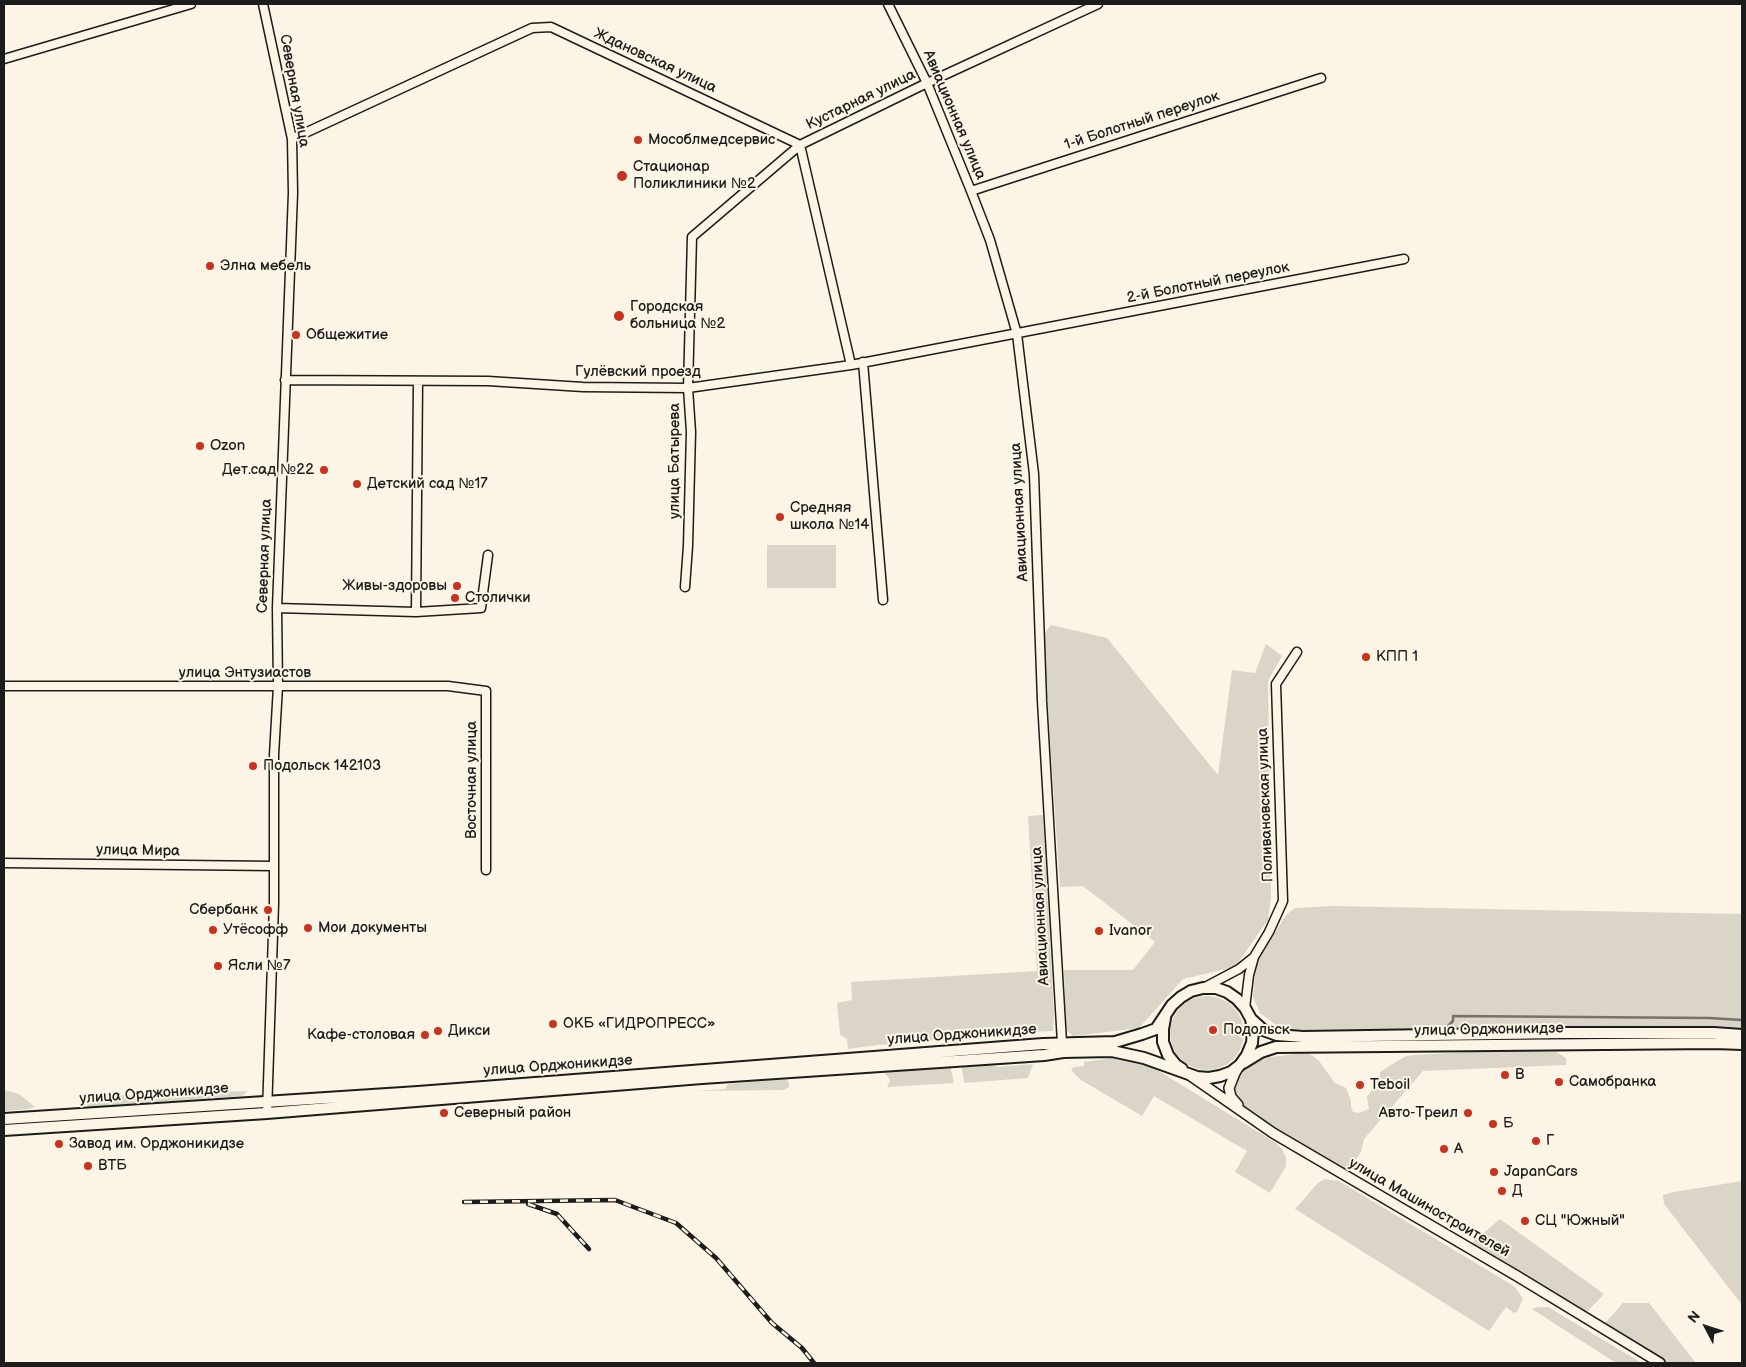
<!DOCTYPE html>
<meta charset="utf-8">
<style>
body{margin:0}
#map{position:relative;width:1746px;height:1367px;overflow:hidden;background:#fcf5e5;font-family:"Balsamiq Sans",sans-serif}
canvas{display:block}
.frame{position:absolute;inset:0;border:5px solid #1c1c1c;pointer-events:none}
.north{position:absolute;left:1681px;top:1302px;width:50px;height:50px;-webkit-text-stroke:4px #fcf5e5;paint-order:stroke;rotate:310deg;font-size:14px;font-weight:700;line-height:20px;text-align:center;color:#1c1c1c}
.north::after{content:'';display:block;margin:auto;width:18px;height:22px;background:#1c1c1c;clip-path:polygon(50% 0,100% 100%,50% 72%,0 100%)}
</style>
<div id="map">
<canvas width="1746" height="1367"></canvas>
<div class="frame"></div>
<div class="north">N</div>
</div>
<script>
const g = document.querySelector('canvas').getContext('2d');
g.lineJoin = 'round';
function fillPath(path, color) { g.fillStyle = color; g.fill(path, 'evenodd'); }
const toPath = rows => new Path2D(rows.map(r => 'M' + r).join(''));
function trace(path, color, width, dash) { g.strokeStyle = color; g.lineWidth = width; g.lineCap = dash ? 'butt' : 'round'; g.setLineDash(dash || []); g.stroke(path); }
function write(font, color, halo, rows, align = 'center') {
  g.font = font + ' "Balsamiq Sans",sans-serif'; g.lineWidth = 4; g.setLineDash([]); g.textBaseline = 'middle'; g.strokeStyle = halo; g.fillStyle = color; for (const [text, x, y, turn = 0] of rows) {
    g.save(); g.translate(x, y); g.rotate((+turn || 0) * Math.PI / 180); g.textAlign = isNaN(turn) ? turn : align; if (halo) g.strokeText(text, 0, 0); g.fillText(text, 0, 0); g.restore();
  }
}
const green = toPath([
 [767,545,836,545,836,588,767,588],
 [1051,625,1107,638,1218,775,1232,670,1255,673,1266,644,1282,656,1268,681,1271,898,1268,920,1235,967,1183,979,1139,1028,1073,1036,1066,1030,1064,970,1133,970,1155,942,1083,886,1060,887,1043,635],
 [1043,815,1054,1015,1053,1031,1014,1033,1014,1030,1004,1031,1004,1033,975,1037,877,1045,848,1049,847,1039,840,1035,837,1003,852,1000,851,982,1037,971,1028,816],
 [1333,906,1742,914,1742,1029,1693,1026,1284,1031,1260,1013,1253,997,1256,964,1286,915,1295,908],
 '1170 1033a37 37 0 1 1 74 0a37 37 0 1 1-74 0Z',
 [1550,1048,1566,1058,1566,1065,1423,1071,1364,1139,1361,1152,1354,1162,1344,1171,1244,1109,1238,1103,1235,1095,1234,1084,1238,1077,1245,1068,1255,1062,1270,1057,1307,1053,1313,1056,1319,1061,1335,1083,1346,1088,1351,1101,1351,1107,1353,1112,1358,1113,1369,1109,1367,1097,1380,1079,1380,1072,1404,1057,1413,1055],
 [1120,1057,1134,1059,1149,1065,1276,1143,1282,1149,1286,1158,1286,1166,1270,1193,1235,1172,1247,1151,1154,1096,1142,1116,1081,1080,1072,1071,1071,1069,1074,1067,1084,1066,1084,1062],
 [982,1063,998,1067,1033,1064,1028,1078,964,1083,962,1068,963,1066],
 [950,1066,954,1083,887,1087,890,1081,889,1078,883,1071,884,1069],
 [786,1079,789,1083,789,1087,784,1090,697,1091,725,1089,728,1084],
 [4,1090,19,1094,35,1107,27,1109,4,1111],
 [248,1091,242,1096,88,1107,87,1104,92,1098,98,1096],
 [1325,1179,1339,1181,1509,1283,1516,1288,1523,1299,1517,1312,1514,1313,1506,1307,1489,1331,1295,1209,1318,1183],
 [1742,1181,1742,1305,1664,1204,1663,1195,1674,1192],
 [1500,1219,1604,1294,1585,1314,1471,1248,1472,1243],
 [1623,1303,1649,1303,1696,1363,1664,1363,1605,1326,1605,1323],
 [1537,1307,1548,1307,1642,1363,1616,1363,1532,1309]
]);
const stream = toPath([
 [1448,1026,1453,1021,1453,1016,1709,1018,1742,1020]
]);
const minor = toPath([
 [263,4,292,139,293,193,277,608,278,686,274,755,274,904,267,1113],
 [888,4,927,83,971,191,990,240,1017,334,1034,474,1042,701,1062,1043],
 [4,59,191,4],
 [292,139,532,28,551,27,800,145],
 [800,145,851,365],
 [971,191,1321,78],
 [863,362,883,600],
 [285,380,488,381,583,387,688,388,851,365,1404,259],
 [685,587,688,546,691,432,688,388,692,237,800,145,927,83,1098,4],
 [277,608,416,612,481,608,488,555],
 [416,612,418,381],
 [4,686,448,686,486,691,486,870],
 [4,863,273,866],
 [1205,987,1239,969,1254,957],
 [1245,1008,1249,975,1254,957,1269,932,1283,901,1276,684,1297,652]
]);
const tertiary = toPath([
 [1191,1076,1273,1133,1517,1276,1660,1363],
 [1238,1105,1231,1097,1229,1088,1235,1073,1239,1066]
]);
const secondary = toPath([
 [1165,1018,1163,1029,1163,1042,1168,1055,1176,1065,1182,1069],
 [1251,1019,1263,1030,1277,1035,1303,1037,1562,1033,1714,1033,1742,1035],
 [1243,1063,1261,1052,1276,1047,1715,1043,1742,1044],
 [4,1119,418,1092,1043,1044,1115,1042,1142,1034,1156,1029,1172,1005,1181,997,1191,991,1203,988,1216,988,1227,992,1237,999,1245,1008,1251,1019,1253,1031,1252,1043,1247,1055,1240,1065,1231,1072,1220,1076,1209,1078,1197,1077,1144,1058,1112,1051,1063,1052,1044,1055,702,1078,267,1113,4,1130]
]);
const rail = toPath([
 [464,1202,615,1200,676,1223,716,1258,772,1323,802,1348,814,1363],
 [528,1204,557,1214,589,1249]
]);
const markers = [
 [638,140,5,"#c8321e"],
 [622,176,6,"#c8321e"],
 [210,266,5,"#c8321e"],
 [619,316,6,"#c8321e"],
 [296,335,5,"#c8321e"],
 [200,446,5,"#c8321e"],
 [324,470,5,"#c8321e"],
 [357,484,5,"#c8321e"],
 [780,517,5,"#c8321e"],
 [457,586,5,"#c8321e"],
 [455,598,5,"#c8321e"],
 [1366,657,5,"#c8321e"],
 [253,766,5,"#c8321e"],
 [268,910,5,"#c8321e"],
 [308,928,5,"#c8321e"],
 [213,930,5,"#c8321e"],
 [1099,931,5,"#c8321e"],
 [218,966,5,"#c8321e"],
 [553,1024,5,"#c8321e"],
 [1213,1030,5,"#c8321e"],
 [438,1031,5,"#c8321e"],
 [425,1035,5,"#c8321e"],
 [1505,1075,5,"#c8321e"],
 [1559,1082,5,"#c8321e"],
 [1360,1085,5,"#c8321e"],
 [444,1113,5,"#c8321e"],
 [1468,1113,5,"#c8321e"],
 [1493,1124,5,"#c8321e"],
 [1536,1141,5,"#c8321e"],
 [59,1144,5,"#c8321e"],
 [1444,1149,5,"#c8321e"],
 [88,1166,5,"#c8321e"],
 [1494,1172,5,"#c8321e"],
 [1502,1191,5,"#c8321e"],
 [1525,1221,5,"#c8321e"]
];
const streetNames = [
 ["Ждановская улица",655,61,25],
 ["Северная улица",294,91,80],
 ["Кустарная улица",861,100,-26],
 ["Авиационная улица",954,115,67],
 ["1-й Болотный переулок",1142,121,-18],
 ["2-й Болотный переулок",1208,283,-11],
 ["Гулёвский проезд",638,372],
 ["улица Батырева",675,461,-90],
 ["Авиационная улица",1020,512,-93],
 ["Северная улица",265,556,-88],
 ["улица Энтузиастов",245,673],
 ["Восточная улица",472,780,-90],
 ["Поливановская улица",1266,805,-92],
 ["улица Мира",138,851,1],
 ["Авиационная улица",1041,916,-93],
 ["улица Орджоникидзе",1489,1030,-1],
 ["улица Орджоникидзе",962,1035,-4],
 ["улица Орджоникидзе",558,1066,-4],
 ["улица Орджоникидзе",154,1094,-4],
 ["улица Машиностроителей",1429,1208,30]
];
const poiNames = [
 ["Мособлмедсервис",648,140],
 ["Стационар",633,167],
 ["Поликлиники №2",633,184],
 ["Элна мебель",220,266],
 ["Городская",630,307],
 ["больница №2",630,324],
 ["Общежитие",306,335],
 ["Ozon",210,446],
 ["Дет.сад №22",314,470,"right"],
 ["Детский сад №17",367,484],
 ["Средняя",790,508],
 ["школа №14",790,525],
 ["Живы-здоровы",447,586,"right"],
 ["Столички",465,598],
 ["КПП 1",1376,657],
 ["Подольск 142103",263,766],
 ["Сбербанк",258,910,"right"],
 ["Мои документы",318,928],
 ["Утёсофф",223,930],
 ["Ivanor",1109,931],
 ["Ясли №7",228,966],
 ["ОКБ «ГИДРОПРЕСС»",563,1024],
 ["Подольск",1223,1030],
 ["Дикси",448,1031],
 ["Кафе-столовая",415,1035,"right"],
 ["В",1515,1075],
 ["Самобранка",1569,1082],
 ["Teboil",1370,1085],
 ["Северный район",454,1113],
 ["Авто-Треил",1458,1113,"right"],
 ["Б",1503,1124],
 ["Г",1546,1141],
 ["Завод им. Орджоникидзе",69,1144],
 ["А",1454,1149],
 ["ВТБ",98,1166],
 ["JapanCars",1504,1172],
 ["Д",1512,1191],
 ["СЦ \"Южный\"",1535,1221]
];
fillPath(green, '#dbd5c8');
trace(stream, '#75726c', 2.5);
trace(minor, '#1c1c1c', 11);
trace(tertiary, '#1c1c1c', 12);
trace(secondary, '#1c1c1c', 14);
trace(minor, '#fcf5e5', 8);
trace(tertiary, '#fcf5e5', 9);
trace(secondary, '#fcf5e5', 10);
trace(rail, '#1c1c1c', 4.5);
trace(rail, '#fcf5e5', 2.5, [8]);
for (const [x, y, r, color] of markers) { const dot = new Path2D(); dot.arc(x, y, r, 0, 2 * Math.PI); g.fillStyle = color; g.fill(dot); trace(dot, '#fcf5e5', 2); }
write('15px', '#1c1c1c', '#fcf5e5', streetNames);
write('15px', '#1c1c1c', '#fcf5e5', poiNames, 'left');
</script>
